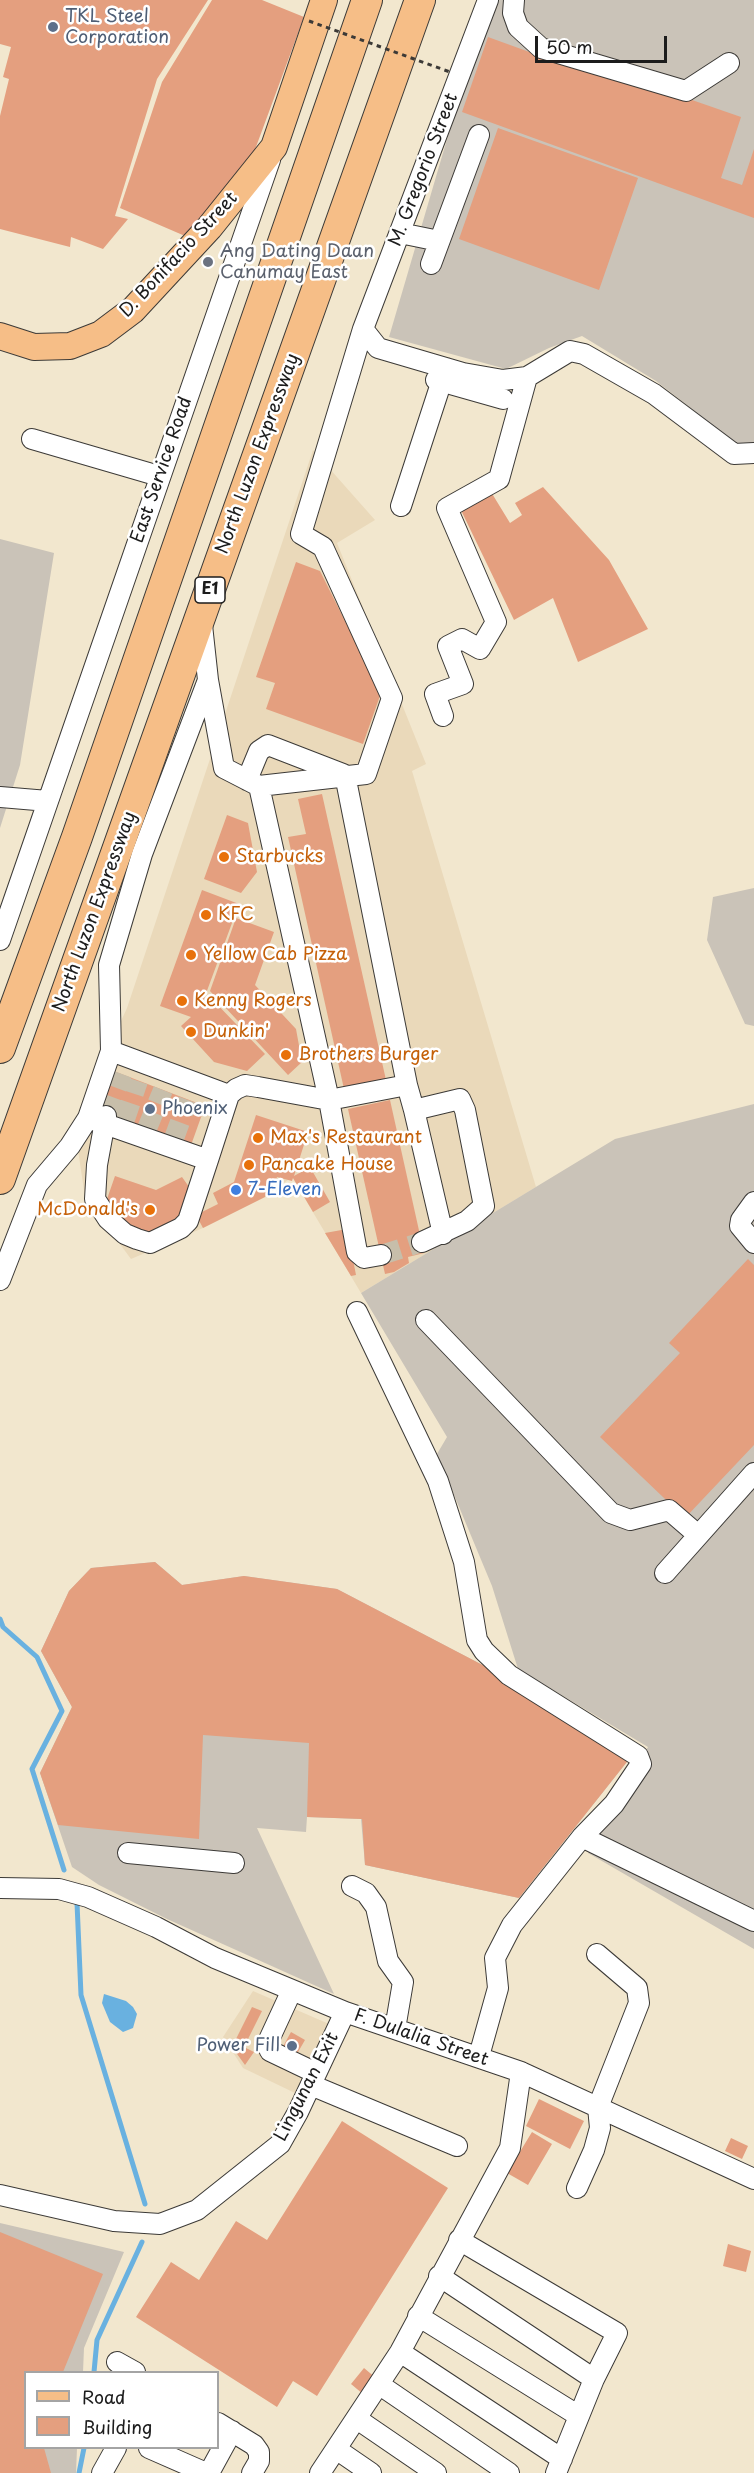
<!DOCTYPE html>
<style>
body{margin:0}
#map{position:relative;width:754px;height:2473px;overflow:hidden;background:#f2e7ce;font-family:"Playpen Sans",sans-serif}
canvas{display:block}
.legend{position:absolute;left:24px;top:2371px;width:195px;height:78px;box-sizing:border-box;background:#fff;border:2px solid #a4a4a4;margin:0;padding:8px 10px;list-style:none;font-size:18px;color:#1c1c1c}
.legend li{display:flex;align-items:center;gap:12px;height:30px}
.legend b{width:30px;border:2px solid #a4a4a4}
.scale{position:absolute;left:535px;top:36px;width:132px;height:27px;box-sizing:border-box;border:3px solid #1c1c1c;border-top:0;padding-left:8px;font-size:18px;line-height:21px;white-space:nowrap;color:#1c1c1c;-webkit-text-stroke:4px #fff;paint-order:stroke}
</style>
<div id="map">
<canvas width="754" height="2473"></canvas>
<ul class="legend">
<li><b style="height:8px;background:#f6be87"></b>Road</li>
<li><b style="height:16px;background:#e49f7f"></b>Building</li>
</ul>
<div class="scale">50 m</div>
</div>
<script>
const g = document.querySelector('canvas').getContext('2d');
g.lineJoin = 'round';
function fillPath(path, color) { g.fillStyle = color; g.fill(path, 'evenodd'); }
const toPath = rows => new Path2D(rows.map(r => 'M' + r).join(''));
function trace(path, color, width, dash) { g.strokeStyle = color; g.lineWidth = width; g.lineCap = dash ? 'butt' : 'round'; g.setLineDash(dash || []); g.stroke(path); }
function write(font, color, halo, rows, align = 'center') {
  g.font = font + ' "Playpen Sans",sans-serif'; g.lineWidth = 5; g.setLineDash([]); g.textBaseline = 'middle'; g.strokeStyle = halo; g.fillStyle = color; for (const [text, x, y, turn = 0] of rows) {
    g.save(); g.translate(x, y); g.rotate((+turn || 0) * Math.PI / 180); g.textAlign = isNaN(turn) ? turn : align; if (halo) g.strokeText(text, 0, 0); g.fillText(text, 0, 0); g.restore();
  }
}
const built = toPath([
 [313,450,375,520,337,543,426,764,412,771,536,1187,361,1293,292,1177,265,1197,203,1228,131,1259,85,1197,74,1123,127,1008],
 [253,1991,329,2024,295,2093,243,2068,223,2037]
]);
const industrial = toPath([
 [499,0,754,0,754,448,746,451,656,381,582,336,549,348,506,369,389,337,455,112],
 [0,539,54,553,20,765,0,828],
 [754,888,754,1026,745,1024,707,940,713,897],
 [754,1104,754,1949,588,1853,648,1747,518,1669,492,1586,437,1454,447,1437,361,1293,615,1139],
 [155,1562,182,1585,244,1576,337,1589,494,1671,630,1758,519,1898,365,1865,361,1819,307,1817,306,1832,257,1828,334,1994,167,1919,99,1885,72,1867,40,1773,72,1707,41,1651,69,1591,91,1568],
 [0,2223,124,2252,84,2348,83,2372,26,2372,26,2448,77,2448,76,2473,0,2473]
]);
const water = toPath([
 [104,1994,126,2001,133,2007,137,2014,133,2028,123,2032,110,2022,102,2003]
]);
const stream = toPath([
 [0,1619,3,1627,37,1657,62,1711,32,1769,64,1870],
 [77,1903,81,1995,145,2204],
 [94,2372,97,2340,142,2242],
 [79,2473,84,2448]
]);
const building = toPath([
 [0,0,208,0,157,79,115,216,128,219,103,249,71,237,70,247,0,229,0,116,9,79,3,77,11,47,0,44],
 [212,0,262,0,304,17,253,155,192,239,120,208,162,82],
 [488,37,568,66,571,58,741,117,721,178,742,185,754,149,754,218,462,112],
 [498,128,638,178,599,290,459,239],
 [488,487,510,523,522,515,515,503,543,487,609,560,648,629,578,662,553,598,514,620,458,504],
 [296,562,320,571,381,693,363,744,266,709,275,683,256,677],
 [322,794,386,1080,344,1089,288,837,306,834,298,799],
 [227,815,248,823,257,872,241,893,204,879],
 [202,890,239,904,201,1007,211,998,265,1054,247,1071,214,1062,181,1026,191,1017,160,1006],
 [236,918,274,932,255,985,296,1029,302,1062,288,1075,210,991],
 [111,1070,205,1106,190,1148,95,1112],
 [390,1100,424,1253,408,1257,409,1263,394,1272,385,1274,348,1109],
 [256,1115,308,1132,294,1176,310,1167,330,1202,313,1212,293,1178,292,1181,277,1177,273,1190,268,1188,265,1197,203,1228,196,1215,218,1204,213,1193,234,1182],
 [115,1176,156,1190,182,1177,194,1194,184,1218,152,1235,130,1229,106,1202],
 [347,1229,356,1275,351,1276,325,1233],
 [748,1259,754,1265,754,1445,685,1518,600,1437,680,1353,669,1343],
 [155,1562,182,1585,244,1576,337,1589,494,1671,630,1758,519,1898,365,1865,362,1819,307,1817,309,1743,203,1735,199,1839,58,1825,40,1773,72,1707,41,1651,69,1591,91,1568],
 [252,2007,262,2011,244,2047,254,2052,245,2065,232,2047],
 [291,2032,305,2040,294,2059,280,2052],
 [539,2099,584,2121,570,2149,526,2126],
 [342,2121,448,2188,317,2396,293,2381,277,2407,136,2317,171,2262,199,2280,236,2221,267,2240],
 [532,2132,552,2144,528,2185,507,2173],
 [731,2138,748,2146,742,2159,725,2151],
 [0,2232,103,2274,63,2372,26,2372,26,2448,44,2448,51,2473,0,2473],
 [728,2244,751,2251,746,2272,723,2266],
 [364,2368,376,2378,363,2394,351,2384]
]);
const minorTunnel = toPath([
 [106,1116,122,1074],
 [124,1122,138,1081],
 [146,1131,163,1090],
 [173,1141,188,1100],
 [381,1255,422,1242]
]);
const minor = toPath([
 [488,0,363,329,378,348,463,373,503,380,527,377,570,351,584,354,654,394,734,454,754,453],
 [514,0,513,13,518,27,541,48,686,91,729,63],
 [400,233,439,241],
 [431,264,479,135],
 [436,380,503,399],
 [32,439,159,476],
 [401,506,446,368],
 [202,625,208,680,224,768,259,786,366,774,392,698,323,547,301,534,363,329],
 [443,716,435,694,463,684,448,646,462,639,480,649,496,622,447,508,499,479,527,377],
 [345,775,407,1085,414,1110,460,1099,465,1110,484,1206,467,1221,422,1242],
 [247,780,259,751,268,745,343,774],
 [259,786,329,1100,357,1252,364,1258,381,1255],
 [0,797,48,801],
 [0,940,270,160],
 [111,1051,229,1095],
 [414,1110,443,1234],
 [106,1116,97,1165,95,1199,108,1219,125,1234,137,1239,150,1243,181,1228,188,1221,208,1160],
 [88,1118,208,1160,229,1095,236,1089,245,1085,258,1087,329,1100,407,1085],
 [754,1202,741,1220,740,1226,754,1243],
 [0,1280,37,1185,70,1146,88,1118,111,1051,109,965,142,854,208,680],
 [357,1312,438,1481,464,1562,477,1640,484,1651,509,1675,638,1756,641,1764,614,1804,582,1837,512,1925,495,1958,498,1988,479,2056],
 [426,1320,611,1513,630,1520,669,1510,698,1535],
 [665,1573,754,1473],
 [582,1837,754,1921],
 [128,1853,234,1863],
 [352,1886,366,1893,376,1907,388,1961,403,1982,395,2029],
 [0,1888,59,1889,88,1897,156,1927,215,1958,345,2012,521,2072,754,2179],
 [292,1990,267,2044,270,2051,316,2073],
 [311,2085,457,2146],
 [577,2188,594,2150,600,2128,598,2107,639,2003,637,1988,597,1954],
 [0,2195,114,2221,160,2224,197,2210,280,2144,298,2112,345,2012],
 [459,2240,617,2333,594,2379,556,2473],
 [439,2276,594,2379],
 [418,2316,579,2416],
 [400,2352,562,2459],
 [117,2362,135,2372],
 [380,2385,509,2473],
 [357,2419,436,2473],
 [218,2423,254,2445,259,2452,259,2461,252,2473],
 [149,2448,206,2473],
 [336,2449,371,2473],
 [102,2473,116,2448],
 [209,2473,232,2431],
 [320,2473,400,2352,510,2148,521,2072]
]);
const major = toPath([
 [0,336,34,347,70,346,101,334,133,310,209,228,274,147,324,0]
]);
const highway = toPath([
 [0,1048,77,837,367,0],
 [0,1179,420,0]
]);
const pathBridge = toPath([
 [309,21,450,72]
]);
const markers = [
 [53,27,6,"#5c6f8a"],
 [208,262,6,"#6b7280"],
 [224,857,6,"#e8710a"],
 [206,915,6,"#e8710a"],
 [191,955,6,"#e8710a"],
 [182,1001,6,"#e8710a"],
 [191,1032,6,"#e8710a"],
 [286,1055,6,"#e8710a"],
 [150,1109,6,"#5c6f8a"],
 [258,1138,6,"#e8710a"],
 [249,1165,6,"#e8710a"],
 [236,1190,6,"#3f7fe0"],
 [150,1210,6,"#e8710a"],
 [292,2046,6,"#5c6f8a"]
];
const shields = [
 [210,590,30]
];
const shieldNames = [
 ["E1",210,590]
];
const serviceNames = [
 ["TKL Steel",65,17],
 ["Corporation",65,38],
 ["Phoenix",162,1109],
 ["Power Fill",280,2046,"right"]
];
const streetNames = [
 ["M. Gregorio Street",424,170,-69],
 ["D. Bonifacio Street",179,255,-47],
 ["North Luzon Expressway",258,454,-70],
 ["East Service Road",162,470,-71],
 ["North Luzon Expressway",95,912,-70],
 ["F. Dulalia Street",421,2038,19],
 ["Lingunan Exit",307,2087,-63]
];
const worshipNames = [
 ["Ang Dating Daan",220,252],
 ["Canumay East",220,273]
];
const foodNames = [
 ["Starbucks",236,857],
 ["KFC",218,915],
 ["Yellow Cab Pizza",203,955],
 ["Kenny Rogers",194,1001],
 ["Dunkin'",203,1032],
 ["Brothers Burger",298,1055],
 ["Max's Restaurant",270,1138],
 ["Pancake House",261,1165],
 ["McDonald's",138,1210,"right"]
];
const shopNames = [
 ["7-Eleven",248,1190]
];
fillPath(built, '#ead9ba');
fillPath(industrial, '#cac3b8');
fillPath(water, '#69b1e0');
trace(stream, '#69b1e0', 5);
fillPath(building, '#e49f7f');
trace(minorTunnel, '#c7beaa', 20, [20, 10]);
trace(minor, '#3c3a37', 22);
trace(major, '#3c3a37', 28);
trace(highway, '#3c3a37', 32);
trace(minor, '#fff', 20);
trace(major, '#f6be87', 26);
trace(highway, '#f6be87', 30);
trace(pathBridge, '#3c3a37', 3, [4.5, 4.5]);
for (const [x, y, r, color] of markers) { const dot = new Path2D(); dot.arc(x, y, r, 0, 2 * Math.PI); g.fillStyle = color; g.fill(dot); trace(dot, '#fff', 2); }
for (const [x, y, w] of shields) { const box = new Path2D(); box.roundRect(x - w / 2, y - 13, w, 26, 4.5); g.fillStyle = '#fff'; g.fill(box); trace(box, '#1c1c1c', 1.5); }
write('bold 16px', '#1c1c1c', null, shieldNames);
write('18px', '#4e5e75', '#fff', serviceNames, 'left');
write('18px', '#1c1c1c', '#fff', streetNames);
write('18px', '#5b616d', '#fff', worshipNames, 'left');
write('18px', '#c56008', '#fff', foodNames, 'left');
write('18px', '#366cbe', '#fff', shopNames, 'left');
</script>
